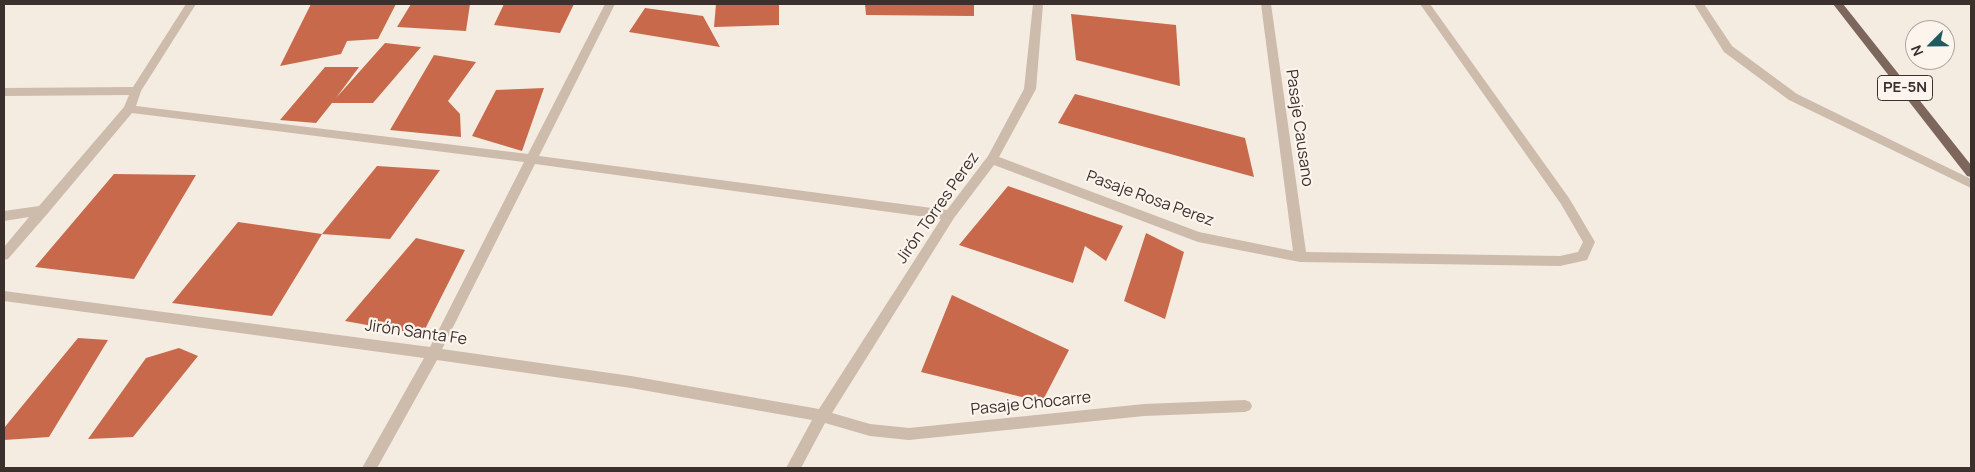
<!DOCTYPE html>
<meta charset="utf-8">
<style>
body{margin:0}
#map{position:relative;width:1975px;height:472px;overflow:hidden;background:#f4ebe1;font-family:Manrope,sans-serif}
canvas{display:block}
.frame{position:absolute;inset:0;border:5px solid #3b302b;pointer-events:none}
.north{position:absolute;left:1905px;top:20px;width:50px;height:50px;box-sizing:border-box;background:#fbf5ee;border:1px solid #aea6a0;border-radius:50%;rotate:247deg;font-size:14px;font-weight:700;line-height:20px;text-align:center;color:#3b302b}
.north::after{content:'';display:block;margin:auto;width:18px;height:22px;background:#1f5a5e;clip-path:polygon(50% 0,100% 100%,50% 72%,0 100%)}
</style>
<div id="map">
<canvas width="1975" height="472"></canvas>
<div class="frame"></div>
<div class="north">N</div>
</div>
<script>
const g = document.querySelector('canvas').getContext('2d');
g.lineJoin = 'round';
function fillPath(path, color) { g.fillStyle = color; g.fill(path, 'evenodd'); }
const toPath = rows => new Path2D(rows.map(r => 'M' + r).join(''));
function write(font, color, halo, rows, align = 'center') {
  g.font = font + ' Manrope,sans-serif'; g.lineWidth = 4.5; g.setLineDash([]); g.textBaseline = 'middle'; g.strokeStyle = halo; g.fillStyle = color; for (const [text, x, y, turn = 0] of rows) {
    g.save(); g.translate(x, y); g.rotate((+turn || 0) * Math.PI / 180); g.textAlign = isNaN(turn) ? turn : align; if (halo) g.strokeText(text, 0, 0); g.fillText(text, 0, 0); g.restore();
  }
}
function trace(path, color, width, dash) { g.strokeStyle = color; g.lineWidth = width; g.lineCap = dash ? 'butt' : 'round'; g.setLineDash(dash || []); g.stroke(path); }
const building = toPath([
 [311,4,396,4,378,39,347,41,341,54,280,66],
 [411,4,470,4,466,31,397,27],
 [504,4,574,4,560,33,494,25],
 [716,4,779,4,779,25,714,27],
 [865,4,974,4,974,16,866,15],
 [645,8,703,16,720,47,629,32],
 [1071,14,1176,25,1180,86,1076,60],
 [385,43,421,47,373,103,332,103,316,123,280,120,325,67,359,67,336,98],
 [434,55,476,62,448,101,460,114,461,137,390,130],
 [544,88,522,151,472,136,496,90],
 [1075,94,1245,138,1254,177,1058,123],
 [377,166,440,170,390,239,322,234],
 [114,174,196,175,134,279,35,267],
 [1008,186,1123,226,1106,261,1085,246,1073,283,959,245],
 [238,222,322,234,272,316,172,303],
 [1146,233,1184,252,1165,319,1124,301],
 [416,238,465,250,422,335,345,321],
 [952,295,1069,350,1042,402,921,372],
 [78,338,108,340,49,437,4,440,4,428],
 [179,348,198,356,133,437,88,439,146,358]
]);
const service = toPath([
 [1694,4,1704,4,1732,46,1797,94,1971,179,1971,188,1789,100,1724,52,1694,4]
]);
const minor = toPath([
 [186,4,196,4,141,91,136,106,528,154,605,4,615,4,539,156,947,210,988,156,1024,89,1033,4,1043,4,1036,89,999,157,1199,232,1293,251,1261,4,1271,4,1306,252,1560,256,1578,252,1583,242,1561,204,1420,4,1430,4,1569,198,1595,242,1587,260,1560,266,1300,262,1198,242,994,165,954,218,832,413,870,424,909,428,1144,404,1245,400,1250,402,1252,406,1250,410,1245,412,1144,416,909,440,870,436,825,423,801,468,786,468,812,420,631,388,437,360,377,468,362,468,424,358,4,301,4,291,430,347,524,162,132,113,48,213,8,259,4,260,4,247,29,217,4,221,4,211,39,206,124,107,129,95,4,96,4,88,133,87,186,4],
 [535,164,941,219,819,409,631,376,442,349,535,164]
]);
const primary = toPath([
 [1833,4,1843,4,1971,165,1971,177,1967,176,1833,4]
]);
const shields = [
 [1905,88,55]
];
const shieldNames = [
 ["PE-5N",1905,88]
];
const streetNames = [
 ["Pasaje Causano",1299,128,82],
 ["Pasaje Rosa Perez",1150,199,20],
 ["Jirón Torres Perez",938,208,-55],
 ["Jirón Santa Fe",416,333,8],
 ["Pasaje Chocarre",1031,404,-6]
];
fillPath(building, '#c8694b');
fillPath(service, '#cdbbac');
fillPath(minor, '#cdbbac');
fillPath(primary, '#7d675c');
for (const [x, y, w] of shields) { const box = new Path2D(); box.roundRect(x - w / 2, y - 12.5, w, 25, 4); g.fillStyle = '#fbf5ee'; g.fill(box); trace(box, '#3b302b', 1); }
write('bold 15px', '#3b302b', null, shieldNames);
write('16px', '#3b302b', '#fbf5ee', streetNames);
</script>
